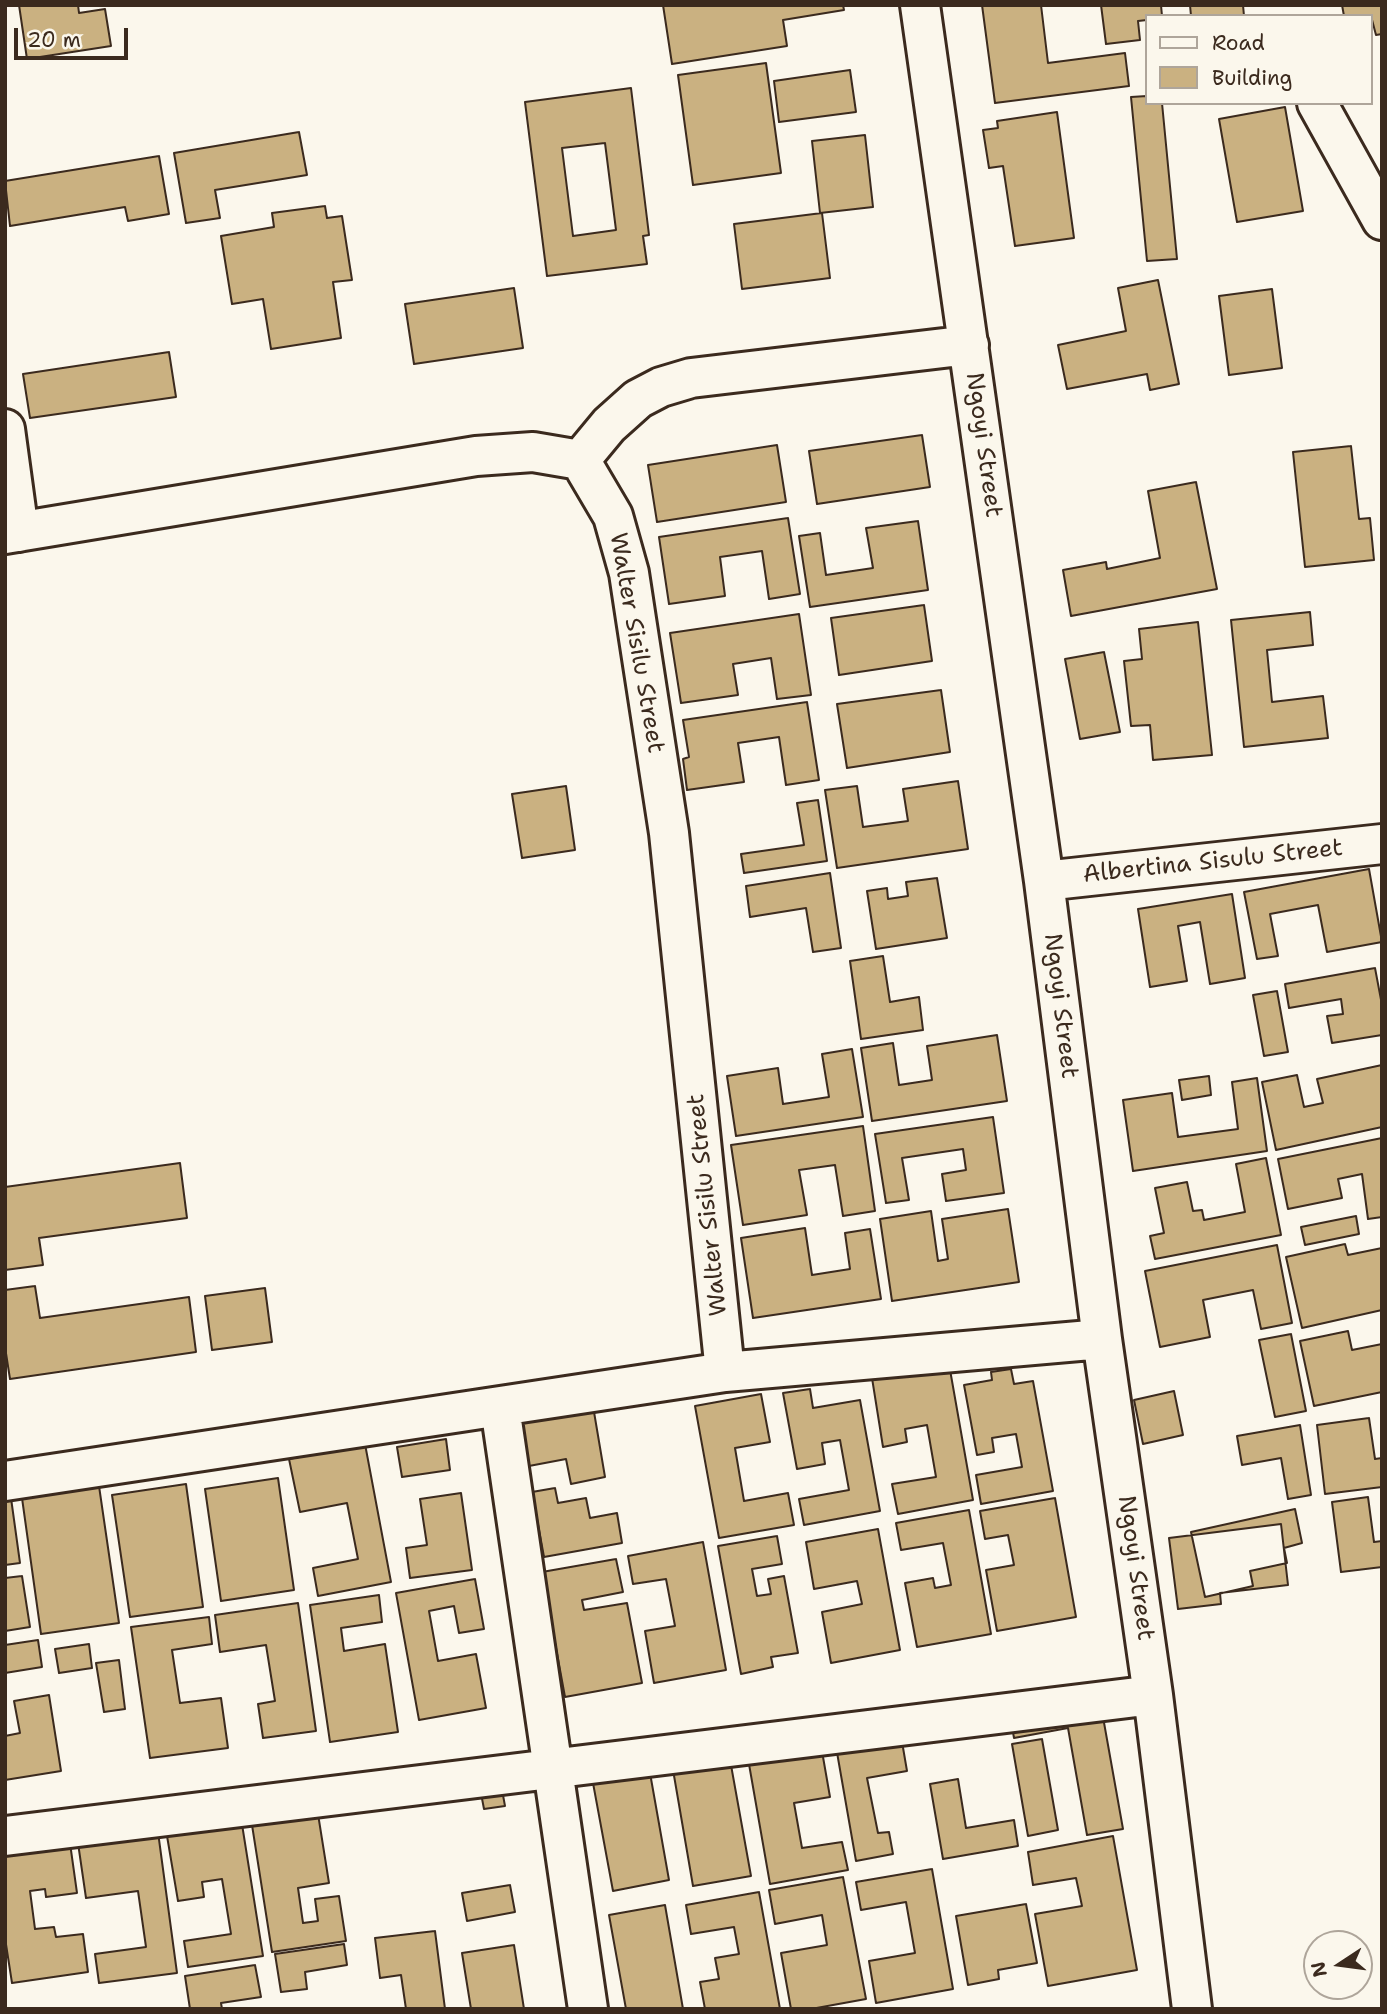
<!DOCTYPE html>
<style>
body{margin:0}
#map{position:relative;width:1387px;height:2014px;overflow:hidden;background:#fbf7ec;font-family:"Shantell Sans",sans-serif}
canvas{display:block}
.frame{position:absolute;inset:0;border:7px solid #3b2a1e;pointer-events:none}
.legend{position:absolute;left:1145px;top:14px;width:228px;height:91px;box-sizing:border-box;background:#fbf7ec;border:2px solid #aea59a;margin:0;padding:9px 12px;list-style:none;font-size:21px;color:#3b2a1e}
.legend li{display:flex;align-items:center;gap:14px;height:35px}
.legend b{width:35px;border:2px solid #aea59a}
.north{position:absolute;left:1303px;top:1930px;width:70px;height:70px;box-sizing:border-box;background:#fbf7ec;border:2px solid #aea59a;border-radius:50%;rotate:257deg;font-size:19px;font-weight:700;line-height:28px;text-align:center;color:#3b2a1e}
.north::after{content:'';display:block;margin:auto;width:24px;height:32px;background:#3b2a1e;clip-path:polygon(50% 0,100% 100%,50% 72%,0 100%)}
.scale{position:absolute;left:14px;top:28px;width:114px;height:32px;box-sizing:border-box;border:4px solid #3b2a1e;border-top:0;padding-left:9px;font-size:21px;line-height:24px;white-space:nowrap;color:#3b2a1e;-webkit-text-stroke:5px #fbf7ec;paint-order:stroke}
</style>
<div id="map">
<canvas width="1387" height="2014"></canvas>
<div class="frame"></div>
<ul class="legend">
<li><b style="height:9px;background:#fbf7ec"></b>Road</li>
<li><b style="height:19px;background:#cab181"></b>Building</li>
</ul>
<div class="north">N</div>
<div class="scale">20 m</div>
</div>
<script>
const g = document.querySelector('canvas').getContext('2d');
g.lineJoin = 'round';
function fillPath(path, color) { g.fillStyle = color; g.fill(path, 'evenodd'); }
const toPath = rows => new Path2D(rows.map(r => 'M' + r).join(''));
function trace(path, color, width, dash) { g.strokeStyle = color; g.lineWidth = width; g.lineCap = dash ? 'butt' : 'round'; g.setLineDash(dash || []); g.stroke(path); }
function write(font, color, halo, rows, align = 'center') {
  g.font = font + ' "Shantell Sans",sans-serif'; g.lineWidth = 6; g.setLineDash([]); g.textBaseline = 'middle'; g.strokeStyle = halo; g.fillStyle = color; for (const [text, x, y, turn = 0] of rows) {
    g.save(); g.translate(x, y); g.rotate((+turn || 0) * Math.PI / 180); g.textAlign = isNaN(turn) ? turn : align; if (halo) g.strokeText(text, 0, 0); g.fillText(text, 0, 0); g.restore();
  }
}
const building = toPath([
 [19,5,78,5,79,13,105,9,111,46,27,59,19,5],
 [663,5,843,5,844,10,783,20,787,46,672,64,663,5],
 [982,5,1041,5,1048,63,1125,53,1129,86,995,103,982,5],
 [1101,5,1161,5,1162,16,1147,16,1147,20,1138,21,1140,40,1106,44,1101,5],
 [1190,5,1243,5,1244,16,1191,16,1190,5],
 [1342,5,1382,5,1382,34,1376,35,1371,16,1344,16,1342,5],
 [766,63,781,173,693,185,678,75,766,63],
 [850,70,856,112,779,122,774,81,850,70],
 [631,88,649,235,643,236,647,264,547,276,525,102,631,88],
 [605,143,616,230,573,236,562,148,605,143],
 [1147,96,1147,103,1162,103,1177,259,1147,261,1131,97,1147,96],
 [1285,107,1303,211,1237,222,1219,119,1285,107],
 [1057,112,1074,238,1015,246,1003,166,989,168,983,130,998,128,997,121,1057,112],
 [299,132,307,175,215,190,220,218,186,223,174,153,299,132],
 [865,135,873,207,820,213,812,141,865,135],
 [159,156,169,214,128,221,125,207,10,226,5,181,159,156],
 [325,206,327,218,342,216,352,280,333,282,341,338,271,349,263,299,232,304,221,236,274,227,272,213,325,206],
 [822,213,830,278,742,289,734,224,822,213],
 [1158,280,1179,384,1150,390,1147,374,1067,389,1058,345,1126,331,1118,288,1158,280],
 [514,288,523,348,414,364,405,304,514,288],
 [1272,289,1282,368,1229,375,1219,296,1272,289],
 [169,352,176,397,30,418,23,374,169,352],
 [922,435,930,487,817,504,809,451,922,435],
 [777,445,786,502,657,522,648,465,777,445],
 [1351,446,1359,519,1370,518,1374,560,1305,567,1293,452,1351,446],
 [1196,482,1217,589,1071,616,1063,570,1106,562,1107,569,1160,558,1148,491,1196,482],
 [788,518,800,594,769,599,762,551,720,557,725,596,669,604,659,537,788,518],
 [918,521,928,590,810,607,799,536,820,533,826,575,873,568,866,528,918,521],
 [924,605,932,661,839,675,831,618,924,605],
 [1310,612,1313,645,1267,650,1272,702,1323,696,1328,738,1244,747,1231,620,1310,612],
 [799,614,811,695,777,699,771,658,733,664,738,695,681,703,670,633,799,614],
 [1198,622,1212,755,1153,760,1150,725,1131,726,1124,661,1142,659,1139,629,1198,622],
 [1104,652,1120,732,1080,739,1065,659,1104,652],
 [941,690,950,752,847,768,837,704,941,690],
 [807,702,819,780,786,785,779,737,738,743,744,782,687,790,683,759,689,757,683,720,807,702],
 [958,781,968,849,837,868,825,790,857,786,863,827,908,821,903,789,958,781],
 [566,786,575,850,522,858,512,794,566,786],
 [818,800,827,861,744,873,741,854,804,845,797,803,818,800],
 [1369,869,1382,942,1327,952,1318,905,1270,914,1278,956,1257,959,1244,892,1369,869],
 [830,873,841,948,813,952,806,908,750,917,746,886,830,873],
 [937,878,947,938,876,949,867,891,887,888,888,899,908,896,906,882,937,878],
 [1232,894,1245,978,1210,984,1200,922,1178,926,1187,981,1150,987,1138,909,1232,894],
 [883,956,890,1002,919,997,923,1030,861,1039,850,961,883,956],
 [1375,968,1382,1005,1382,1035,1332,1043,1327,1016,1343,1014,1341,999,1289,1008,1285,984,1375,968],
 [1277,991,1288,1052,1264,1056,1253,995,1277,991],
 [997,1035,1007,1101,872,1121,861,1048,893,1043,899,1085,932,1080,927,1046,997,1035],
 [852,1049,863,1117,736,1136,727,1076,778,1068,783,1104,829,1097,822,1054,852,1049],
 [1382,1065,1382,1127,1276,1150,1262,1082,1297,1075,1304,1107,1323,1103,1317,1079,1382,1065],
 [1209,1076,1211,1095,1182,1100,1179,1080,1209,1076],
 [1257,1078,1267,1151,1133,1171,1123,1100,1172,1093,1178,1137,1238,1129,1232,1082,1257,1078],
 [993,1117,1004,1193,946,1201,942,1174,966,1170,963,1149,902,1158,909,1200,886,1203,875,1134,993,1117],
 [863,1126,875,1211,843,1216,835,1165,799,1170,807,1215,743,1225,731,1145,863,1126],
 [1382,1138,1382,1217,1368,1219,1362,1174,1338,1179,1342,1198,1288,1209,1278,1159,1382,1138],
 [1266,1158,1281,1235,1155,1259,1150,1236,1164,1233,1155,1188,1187,1182,1193,1211,1202,1210,1204,1220,1245,1212,1236,1164,1266,1158],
 [180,1163,187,1218,39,1238,43,1265,5,1270,5,1187,180,1163],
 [1008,1209,1019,1282,892,1301,880,1219,931,1211,938,1261,948,1259,942,1219,1008,1209],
 [1356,1216,1359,1234,1305,1245,1301,1227,1356,1216],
 [805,1228,812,1275,850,1269,845,1233,870,1229,881,1299,753,1318,741,1238,805,1228],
 [1345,1244,1348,1255,1382,1248,1382,1310,1302,1328,1286,1257,1345,1244],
 [1277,1245,1292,1323,1261,1329,1253,1290,1203,1300,1210,1337,1160,1347,1145,1271,1277,1245],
 [35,1286,40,1318,189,1297,196,1352,10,1379,5,1347,5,1290,35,1286],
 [265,1288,272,1342,212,1350,205,1296,265,1288],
 [1348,1331,1352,1350,1382,1344,1382,1392,1314,1406,1300,1341,1348,1331],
 [1291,1334,1306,1411,1275,1417,1259,1340,1291,1334],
 [949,1364,973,1500,898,1514,892,1484,936,1477,927,1425,905,1429,907,1442,883,1447,872,1378,949,1364],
 [1011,1369,1014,1384,1033,1381,1053,1491,981,1504,976,1475,1022,1467,1016,1434,992,1438,994,1452,977,1455,964,1385,992,1380,991,1372,1011,1369],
 [810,1389,813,1408,860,1400,880,1511,804,1525,799,1499,849,1490,840,1440,822,1443,825,1464,797,1469,783,1393,810,1389],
 [1174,1391,1183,1435,1143,1444,1134,1400,1174,1391],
 [761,1394,770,1442,735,1448,744,1501,788,1493,794,1525,719,1538,695,1406,761,1394],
 [593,1406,605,1477,571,1484,566,1459,529,1466,521,1419,593,1406],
 [1369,1418,1375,1459,1382,1458,1382,1487,1325,1494,1317,1425,1369,1418],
 [1300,1425,1311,1495,1288,1499,1281,1458,1242,1465,1237,1436,1300,1425],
 [446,1439,450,1470,402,1477,397,1447,446,1439],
 [365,1444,391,1582,318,1596,313,1568,358,1559,347,1503,300,1512,289,1459,365,1444],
 [278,1478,294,1590,221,1601,205,1489,278,1478],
 [186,1484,203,1607,130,1617,112,1495,186,1484],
 [99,1486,119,1623,41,1634,22,1498,99,1486],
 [555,1488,558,1503,586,1498,590,1518,617,1513,622,1543,544,1557,532,1492,555,1488],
 [461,1493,472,1570,410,1578,406,1548,427,1545,420,1499,461,1493],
 [1368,1497,1374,1542,1382,1541,1382,1567,1341,1572,1332,1502,1368,1497],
 [5,1498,11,1498,20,1563,5,1565,5,1498],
 [1055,1498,1076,1617,997,1631,986,1570,1014,1565,1008,1535,985,1539,980,1511,1055,1498],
 [1295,1509,1302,1543,1284,1548,1287,1563,1250,1571,1253,1586,1205,1597,1191,1532,1295,1509],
 [969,1510,991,1634,917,1647,905,1583,933,1578,935,1588,951,1585,943,1543,901,1550,896,1523,969,1510],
 [1281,1524,1288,1585,1220,1593,1221,1604,1178,1609,1169,1538,1281,1524],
 [878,1529,900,1650,831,1663,822,1612,862,1604,857,1581,814,1589,806,1542,878,1529],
 [777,1536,782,1564,752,1569,757,1596,771,1594,768,1579,784,1576,798,1653,771,1657,773,1667,741,1674,718,1546,777,1536],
 [703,1542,726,1670,654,1683,645,1631,675,1626,666,1579,633,1584,628,1556,703,1542],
 [616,1559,623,1592,582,1600,584,1610,627,1603,642,1683,565,1697,542,1572,616,1559],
 [22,1576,30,1627,5,1631,5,1578,22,1576],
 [475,1579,484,1629,459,1633,454,1606,429,1611,438,1661,476,1654,486,1708,419,1720,396,1593,475,1579],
 [379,1595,382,1622,341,1628,344,1651,385,1644,398,1732,330,1742,310,1605,379,1595],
 [298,1603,316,1731,263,1738,258,1704,275,1701,266,1645,220,1652,215,1615,298,1603],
 [209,1617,212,1644,172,1650,180,1703,221,1698,228,1748,150,1758,131,1627,209,1617],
 [38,1640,42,1667,5,1673,5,1645,38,1640],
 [89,1644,92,1668,59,1673,55,1649,89,1644],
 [119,1660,125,1709,104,1712,96,1663,119,1660],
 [1098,1689,1123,1829,1087,1835,1068,1728,1014,1738,1008,1704,1098,1689],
 [49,1695,61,1771,5,1780,5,1736,20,1733,14,1701,49,1695],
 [900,1730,907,1771,867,1778,878,1833,889,1832,893,1854,856,1861,835,1741,900,1730],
 [819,1734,830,1797,794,1803,802,1848,842,1842,848,1870,770,1884,746,1747,819,1734],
 [1042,1739,1058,1830,1028,1836,1012,1744,1042,1739],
 [729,1754,751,1876,693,1886,672,1764,729,1754],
 [650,1773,669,1880,613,1891,593,1783,650,1773],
 [500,1779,505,1806,484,1809,479,1783,500,1779],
 [958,1779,966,1828,1014,1820,1018,1846,943,1859,930,1784,958,1779],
 [318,1814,329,1883,298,1888,303,1923,318,1921,315,1899,339,1896,346,1941,272,1952,252,1825,318,1814],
 [241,1818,263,1956,188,1967,184,1941,231,1934,222,1879,202,1882,204,1897,178,1901,166,1830,241,1818],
 [158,1832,177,1973,99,1983,95,1954,146,1947,138,1891,86,1898,78,1843,158,1832],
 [69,1836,77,1893,46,1897,45,1889,30,1891,35,1929,54,1927,56,1937,83,1934,88,1972,12,1983,5,1938,5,1845,69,1836],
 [1113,1836,1137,1970,1048,1986,1035,1914,1082,1906,1076,1878,1033,1885,1028,1852,1113,1836],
 [932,1869,953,1989,876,2003,869,1961,915,1953,906,1902,861,1910,856,1882,932,1869],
 [843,1877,866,1999,811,2009,791,2009,781,1953,827,1945,822,1915,775,1924,769,1890,843,1877],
 [510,1885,515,1912,467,1921,462,1893,510,1885],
 [759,1892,780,2009,705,2009,700,1982,719,1979,715,1958,739,1954,734,1927,691,1934,686,1905,759,1892],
 [1026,1904,1037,1963,998,1970,999,1979,968,1985,956,1916,1026,1904],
 [665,1905,683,2009,626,2009,609,1915,665,1905],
 [435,1931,445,2009,406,2009,401,1975,380,1978,375,1938,435,1931],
 [344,1944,347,1965,305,1972,307,1989,281,1992,275,1954,344,1944],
 [514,1945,524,2009,471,2009,462,1953,514,1945],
 [255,1965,261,1997,221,2003,222,2009,190,2009,185,1976,255,1965]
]);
const street = toPath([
 [920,5,1044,881,1102,1339,1153,1695,1192,2009],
 [1317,103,1382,220],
 [5,429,19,532],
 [580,460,609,425,638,399,661,387,691,378,969,345],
 [5,534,476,456,533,452,580,460,613,516,629,573,636,619,669,833,725,1372],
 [1044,881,1382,844],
 [500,1407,588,2009],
 [5,1481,725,1372,1102,1339],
 [5,1836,1153,1695]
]);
const streetNames = [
 ["Ngoyi Street",983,445,82],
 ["Walter Sisilu Street",636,643,80],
 ["Albertina Sisulu Street",1213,862,-6],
 ["Ngoyi Street",1060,1006,83],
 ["Walter Sisilu Street",708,1205,-96],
 ["Ngoyi Street",1135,1568,82]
];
fillPath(building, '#cab181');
trace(building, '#3b2a1e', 2);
trace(street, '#3b2a1e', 44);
trace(street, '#fbf7ec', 38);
write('24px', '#3b2a1e', '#fbf7ec', streetNames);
</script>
